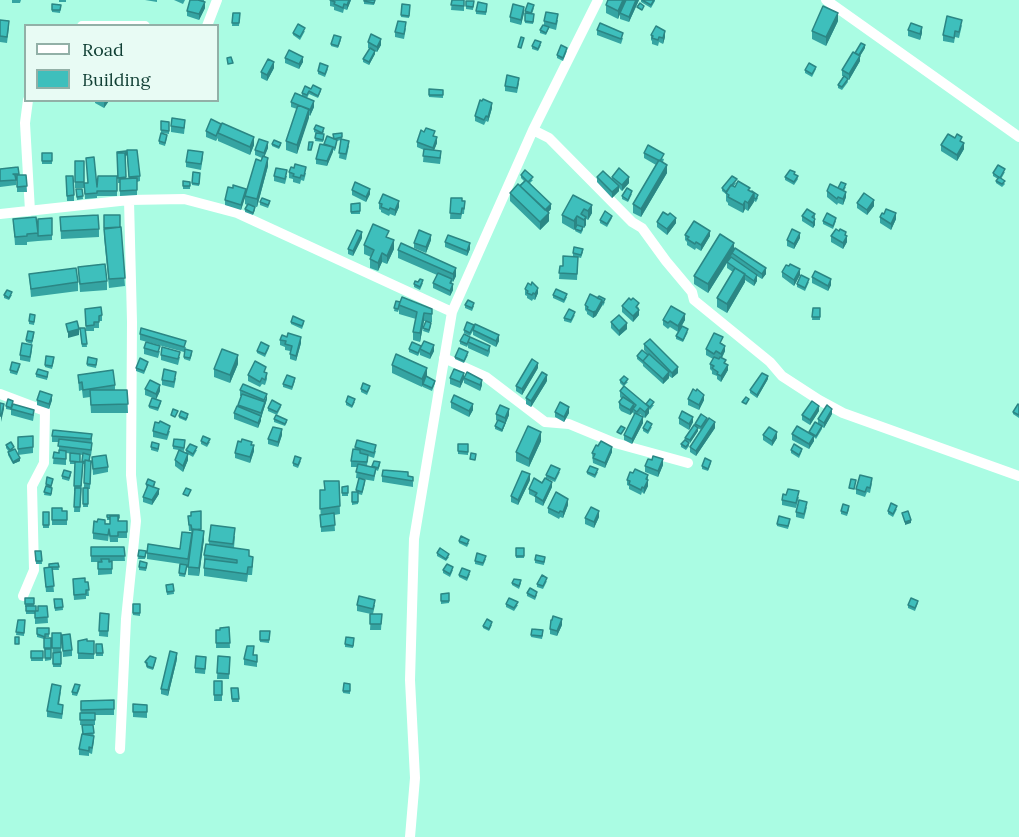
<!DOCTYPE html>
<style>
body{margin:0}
#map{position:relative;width:1019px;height:837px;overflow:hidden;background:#aafce3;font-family:Lora,serif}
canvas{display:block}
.legend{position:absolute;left:24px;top:24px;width:195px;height:78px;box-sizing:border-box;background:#e8fbf4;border:2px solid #92b0a7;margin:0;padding:8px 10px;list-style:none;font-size:18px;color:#103f34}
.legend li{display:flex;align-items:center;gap:12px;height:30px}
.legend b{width:30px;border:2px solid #92b0a7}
</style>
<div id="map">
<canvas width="1019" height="837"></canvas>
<ul class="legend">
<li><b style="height:8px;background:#fff"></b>Road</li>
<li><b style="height:16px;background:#3ebfbc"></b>Building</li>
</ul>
</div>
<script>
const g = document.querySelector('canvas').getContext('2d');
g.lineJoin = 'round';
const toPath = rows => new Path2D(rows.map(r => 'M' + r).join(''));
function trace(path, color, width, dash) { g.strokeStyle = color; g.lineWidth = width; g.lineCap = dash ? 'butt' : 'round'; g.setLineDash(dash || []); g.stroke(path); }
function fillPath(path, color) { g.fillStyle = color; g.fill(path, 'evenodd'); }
const street = toPath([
 [826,0,1019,137],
 [82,26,145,26],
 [207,26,217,0],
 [28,100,25,123,30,211],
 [533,130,549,138,632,222,642,228,666,261,692,292,694,300,770,362,782,376,819,400,843,413,1019,476],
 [0,214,129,200,184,199,237,213,452,312],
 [444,358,486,377,545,422,569,424,615,443,688,463],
 [0,394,45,411,44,463,32,486,34,570,23,596],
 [120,749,126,619,136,521,131,475,132,322,129,200],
 [410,837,415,778,410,680,414,539,452,312,533,130,598,0]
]);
const wall = toPath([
 [12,0,21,0,20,3,12,3],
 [59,0,66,0,66,2,59,2],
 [145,0,157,0,157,2],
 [174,0,185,0,183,4],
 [190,0,204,0,205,8,199,20,187,16,187,11],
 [330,0,351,0,347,10,344,9,343,13,334,10,334,7,330,6],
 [364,0,375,0,374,5,364,4],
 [452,0,464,0,464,11,451,10],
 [639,0,629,22,620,19,620,13,618,19,606,13,606,5],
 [641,0,655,0,655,1,651,8,641,2],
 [466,1,474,1,473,10,466,9],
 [52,4,61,5,60,13,52,12],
 [402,4,410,5,409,18,401,17],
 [487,4,486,15,476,14,476,11],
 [534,8,532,14,534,14,533,24,525,23,525,11],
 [233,13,240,13,239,26,232,26],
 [524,13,521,25,510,22,510,17],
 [0,20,9,27,7,43,0,42],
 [558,20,556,30,549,28,546,35,540,33,540,30,544,25,544,21],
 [838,21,826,46,812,39,812,31],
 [962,25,959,38,955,37,954,43,943,41,943,35],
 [406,28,404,39,395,37,395,32],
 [597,30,623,38,621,44,597,35],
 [908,30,922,33,920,40,908,36],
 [305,31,300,40,293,35,293,33],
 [651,35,665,37,663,44,659,42,658,46,652,44,652,41,651,40],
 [341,40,338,48,331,46,331,44],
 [368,42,381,45,377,52,375,51,375,54,369,65,363,62,363,59,370,49,368,48],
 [541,45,538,51,532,49,532,46],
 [865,48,860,56,860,61,849,80,846,77,848,82,842,90,838,88,838,85,844,76,842,76,842,70,855,53],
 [567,51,563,61,557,58,557,55],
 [285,58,303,62,299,69,285,63],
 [274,68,267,81,261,78,261,72],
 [328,69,325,77,318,74,318,71],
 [816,69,812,77,805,73,805,70],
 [519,83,517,93,505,91,505,86],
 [311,89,321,91,318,98,309,94,307,98,314,107,310,116,309,115,297,154,286,150,286,141,297,109,291,107,291,102,302,96,302,93],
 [429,89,443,90,443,98,429,97],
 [95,100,109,100,104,108,95,103],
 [492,108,488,122,486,121,484,125,475,121,475,116],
 [211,119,254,145,250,155,218,141,218,138,216,141,206,137,206,131],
 [161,121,169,122,169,134,161,133],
 [185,125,184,134,171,132,171,126],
 [314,129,324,131,323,134,324,137,323,142,315,141,316,133,314,132],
 [342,133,342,139,349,146,346,160,339,158,341,140,337,141,335,151,333,150,327,166,316,164,316,159,324,145],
 [435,136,437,143,434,150,441,157,440,164,423,162,424,150,417,147,417,142],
 [167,137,165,146,159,144,159,141],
 [962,142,964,149,957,161,941,151,941,145],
 [272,144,281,145,279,149,272,146],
 [268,148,264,156,268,166,257,207,252,206,255,210,253,215,245,212,245,209,247,205,245,204,245,196,241,210,225,205,225,200,246,194,262,158,255,155,255,150],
 [126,151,126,158,125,158,126,179,129,179,127,156,140,176,140,181,137,182,137,195,120,196,120,183,118,183,117,159],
 [42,153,52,153,52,164,42,164],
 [644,153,664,159,663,162,667,173,641,217,633,213,633,204,656,165,644,158],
 [203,157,201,170,186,167,186,162],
 [84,161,84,188,75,188,75,182],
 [18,167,19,175,26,175,27,192,17,192,17,179,16,180,16,185,0,187,0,169],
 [289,172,306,173,304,181,301,180,300,184,293,182,293,179,289,178],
 [1005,172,1001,179,1005,184,1002,187,996,183,996,181,998,179,993,176,993,173],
 [795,174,798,179,794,185,785,180,785,177],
 [521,175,533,180,530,183,551,209,548,212,549,221,540,230,510,201,510,193,524,181,521,178],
 [66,176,74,195,74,201,67,201],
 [117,176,117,196,97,196,97,198,85,199,84,183,97,187],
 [200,176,199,186,192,185,192,183],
 [274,176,287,176,285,184,274,181],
 [597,177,612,179,612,177,629,183,622,191,619,188,619,191,612,198,597,182],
 [183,181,190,182,190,189,183,189],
 [737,182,733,187,750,191,758,198,756,202,754,201,748,211,745,209,743,213,728,205,728,203,726,201,726,194,722,191,722,188],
 [846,187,844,191,846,197,843,205,838,203,837,205,827,197,827,191,838,188],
 [76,189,82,189,83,199,77,200],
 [352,190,370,194,366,202,352,195],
 [632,194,628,202,622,199,622,196],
 [573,195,592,213,588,220,586,219,586,225,584,228,583,227,583,230,581,234,575,231,577,225,574,230,562,223,562,215],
 [451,198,465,201,464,214,462,214,461,219,450,219],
 [260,202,270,203,268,208,260,205],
 [360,203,360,214,351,214,351,204],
 [379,203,399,207,395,216,390,214,389,216,381,212,381,210,379,209],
 [857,203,874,206,867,215,857,208],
 [815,214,815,225,813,228,802,221,802,216],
 [884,214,896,219,891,230,880,223,880,217],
 [104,215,120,227,125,286,109,288,104,237],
 [60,217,99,229,99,237,61,239],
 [52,218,52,240,38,241,38,219],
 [612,218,607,227,600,223,600,220],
 [13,219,38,233,38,241,27,242,27,245,15,245],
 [823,221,836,221,833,229,823,224],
 [657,222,676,223,667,235,657,227],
 [839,231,846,235,847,242,843,249,831,242,831,236],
 [685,235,710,236,701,251,696,248,695,250,687,245,687,242,685,240],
 [362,238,353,256,348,254,348,249],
 [389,238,394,249,387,264,382,262,378,271,370,268,370,259,371,257,364,254,364,245],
 [800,238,794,249,787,246,787,240],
 [431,240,426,253,414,248,414,243],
 [445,242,470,249,467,256,445,247],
 [401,243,456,276,453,282,452,281,453,290,450,296,433,288,433,283,437,275,398,258,398,250],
 [734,250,766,274,762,279,757,276,757,281,754,286,745,280,745,282,727,313,717,307,717,298,733,272,727,268,727,263,708,293,694,284,694,276],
 [583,252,581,258,573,256,573,253],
 [578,257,577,280,559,279,560,266,563,266],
 [78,267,107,281,107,290,80,292],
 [782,272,800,275,794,286,782,277],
 [29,274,78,282,78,291,31,297],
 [812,277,831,285,828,291,812,283],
 [809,282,805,291,797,287,797,284],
 [423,283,420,290,414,287,414,284],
 [525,289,538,293,535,300,533,299,532,301,527,298,527,296,525,295],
 [4,295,12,295,9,300,4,298],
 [553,295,567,297,564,303,553,298],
 [631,300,639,308,639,315,633,322,622,312,622,306],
 [396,301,432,309,432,322,428,322,431,326,429,333,423,331,426,321,424,321,420,342,413,340,413,332,416,319,399,314,399,309,398,312,394,311],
 [605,302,603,306,602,305,596,316,593,318,587,314,587,312,585,310,585,305],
 [465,305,474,306,472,311,465,308],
 [813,308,820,308,820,320,812,320],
 [85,309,102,315,102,321,99,321,99,328,94,328,94,331,86,331],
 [575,315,571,323,564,321,564,318],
 [35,318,34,325,29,324,29,321],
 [663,320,685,320,678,332,670,327,668,329,663,325],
 [291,322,304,323,302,329,291,324],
 [611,322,627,329,619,336,611,328],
 [474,325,499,341,496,347,473,335,473,331,470,336,464,333,464,330],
 [80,328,85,328,87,347,82,347],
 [688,332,683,342,676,339,676,336],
 [140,334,186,347,184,352,140,340],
 [34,335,32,344,26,342,26,340],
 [287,337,301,343,296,361,290,359,290,351,285,350,285,347,280,345,280,340],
 [460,341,490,346,490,352,488,357,468,348,468,345,467,347,460,344],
 [723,343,722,344,725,351,722,358,726,364,728,370,721,382,717,379,717,376,712,374,712,371,710,369,710,364,713,359,706,355,706,349],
 [644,344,678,373,672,378,669,376,669,378,663,384,643,366,643,364,637,359,637,356,648,355,644,350],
 [421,346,434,351,430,359,420,355,420,352,418,356,409,352,409,349],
 [144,348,160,351,158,358,144,354],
 [269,348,265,357,257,353,257,351],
 [32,350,30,362,20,360,20,355],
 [192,354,190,361,184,359,184,357],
 [161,355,180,357,178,365,161,360],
 [468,355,464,363,455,359,455,357],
 [88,357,97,361,96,368,87,366],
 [54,360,52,369,45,367,45,365],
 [148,364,144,374,136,371,136,368],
 [238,364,230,383,214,377,214,369],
 [392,365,427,376,435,383,432,391,423,387,423,385,422,387,392,373],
 [20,366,17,375,10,373,10,370],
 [538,368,522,395,516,391,516,386],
 [266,372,267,379,265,385,262,384,260,387,248,381,248,375],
 [36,374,48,375,47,380,36,377],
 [78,375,115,385,115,390,127,390,128,413,91,413,90,397,83,398,82,390,79,391],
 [176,378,174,388,162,385,162,380],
 [450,378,464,379,460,388,450,384],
 [464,378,482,385,480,391,464,383],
 [768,379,757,398,750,393,750,390],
 [620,380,628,382,624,386,646,405,654,405,650,410,649,409,649,413,645,418,640,414,639,415,643,423,632,444,624,440,624,435,634,415,633,412,630,415,621,411,619,408,619,402,622,399,620,397,620,391,624,387,620,383],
 [295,381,292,390,283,387,283,384],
 [547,381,531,407,526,404,526,398],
 [370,388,367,395,361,392,361,389],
 [145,389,160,391,156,399,161,403,158,411,149,408,149,406,153,398,145,395],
 [240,390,267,399,258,428,234,419,234,413,238,407,241,396,240,396],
 [688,399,704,400,699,410,688,405],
 [37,400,52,400,49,409,37,405],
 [346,402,355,402,352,408,346,405],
 [451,402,473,410,469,417,451,408],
 [13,404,34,415,33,421,11,415,11,410,6,409,6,406],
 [1019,405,1019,418,1013,414,1013,412],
 [281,407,277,415,268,411,268,408],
 [819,411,810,425,802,420,802,415],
 [555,412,569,413,564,422,555,417],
 [496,414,509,415,502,432,495,429,495,426,497,421,496,420],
 [832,414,824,428,822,427,822,429,816,439,814,437,814,441,809,449,792,440,792,434,809,433,809,432,818,424,818,419],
 [179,416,188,417,186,421,179,418],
 [679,418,693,422,689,430,679,424],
 [274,419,287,422,285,426,274,422],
 [707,420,715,428,696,456,690,452,690,447,701,430,698,428,698,431,690,443,689,442,689,446,686,450,681,447,681,444,695,426,695,424],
 [652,427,648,434,643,431,643,428],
 [153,431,170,431,167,440,153,437],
 [92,434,92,448,91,456,90,455,89,461,91,461,90,489,88,489,88,507,83,507,85,464,83,464,80,512,74,512,75,491,74,491,74,486,75,464,70,464,70,461,82,462,83,455,66,453,66,465,53,464,54,452,59,453,59,442,52,442,52,436],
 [282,435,278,447,268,444,268,439],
 [763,435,777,438,772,446,763,440],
 [33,436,33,453,18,455,18,437],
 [201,441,210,442,207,447,201,444],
 [541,441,529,467,516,461,516,452],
 [241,442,252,445,254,451,250,463,235,458,235,453],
 [185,443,184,451,173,449,173,446],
 [458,444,468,444,468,455,458,454],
 [6,445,14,449,20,461,13,464,8,455,8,452,9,452,6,448],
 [151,447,159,447,158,452,151,450],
 [355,447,376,451,374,458,368,456,367,466,372,467,380,465,378,471,376,470,374,481,356,478,357,467,351,467,351,461],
 [186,450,197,450,193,457,186,453],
 [791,450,802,451,799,458,791,453],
 [612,452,605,468,593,463,592,453],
 [92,457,108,467,108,472,93,475],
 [175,460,188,460,183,472,175,466],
 [301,461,298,468,293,466,293,463],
 [711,463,708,471,702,469,702,466],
 [663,465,658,477,645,472,645,466],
 [560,472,555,482,546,478,546,475],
 [587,472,598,472,595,478,587,474],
 [633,473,648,475,648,486,644,494,642,492,641,495,629,489,629,486,627,485,627,480],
 [71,475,69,481,62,479,62,476],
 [382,476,408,476,413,482,413,487,382,482],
 [530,480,518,505,511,502,511,496],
 [53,481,51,488,52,491,51,496,44,495,46,484],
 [339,481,340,514,334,515,335,531,321,532,320,490,324,490],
 [365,483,362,495,358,494,358,504,352,505,352,492,356,492,356,490],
 [872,483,870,493,867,492,865,497,856,494,856,489],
 [146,484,155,484,154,487,159,494,152,505,143,502,143,497,147,487,146,486],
 [348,486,348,496,342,496,342,487],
 [552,487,543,506,535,502,535,497,529,494,529,489],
 [799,497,796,508,782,505,782,500],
 [568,505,563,518,560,517,559,519,548,513,548,508],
 [807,507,804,519,796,517,796,512],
 [52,508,62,511,67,511,67,525,52,525],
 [849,509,847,516,841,514,841,511],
 [897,509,893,517,888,514,888,511],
 [201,511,201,530,204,539,199,576,188,575,188,565,147,559,147,553,180,549,192,533,191,531,189,531,188,516],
 [43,512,49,512,49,528,43,528],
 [107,515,119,515,119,521,127,521,127,538,118,538,118,542,110,542,109,534,108,541,93,539,93,533,97,522,110,524,110,520,107,520],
 [599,517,594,528,585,524,585,518],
 [790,521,788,529,777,526,777,524],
 [235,536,234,548,249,557,253,565,252,575,248,575,247,582,204,576,204,555,209,545,209,541],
 [459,541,469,543,467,547,459,543],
 [91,547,124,547,125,561,112,561,112,574,98,575,98,562,91,562],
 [516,548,524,548,524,558,516,558],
 [139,550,146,554,145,559,138,559],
 [35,551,41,551,42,564,36,564],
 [437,553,449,557,446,561,437,556],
 [486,559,483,566,475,564,475,561],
 [545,559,544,565,535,563,535,560],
 [58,563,59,570,52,570,54,592,46,592,44,568,49,567],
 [180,564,187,565,185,577,179,576],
 [147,565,146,571,139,570,139,567],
 [443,570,453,570,450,577,443,573],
 [470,574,467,581,459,577,459,575],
 [547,581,543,589,537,587,537,584],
 [88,582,89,596,86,596,86,599,74,600,73,584],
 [512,583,521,583,519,589,512,585],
 [173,584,174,594,167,595,166,585],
 [449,593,449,603,441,604,441,594],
 [527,593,537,595,535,600,527,596],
 [25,598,34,598,34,606,36,611,47,606,48,623,35,624,35,614,26,614,26,607,25,607],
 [54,599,62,599,63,610,55,611],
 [918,603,915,611,908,608,908,605],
 [133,604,140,604,140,616,133,615],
 [506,604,518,605,514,611,506,607],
 [357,605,375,605,373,614,382,614,381,630,370,630,371,614,357,611],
 [100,613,109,614,108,637,99,636],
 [18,620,25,620,24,636,16,635],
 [492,625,489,631,483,628,483,626],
 [562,625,557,636,550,634,550,629],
 [229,627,230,648,216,648,216,630,220,630],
 [37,628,49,628,49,637,45,637,45,638,51,638,51,660,45,661,44,639,37,637],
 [532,629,543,633,542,639,531,637],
 [270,631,269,643,260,642,260,640],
 [52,633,61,633,61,667,53,667],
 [62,635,72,650,72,656,63,657],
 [78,641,94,641,94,659,78,659],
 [354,641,353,648,345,647,345,644],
 [96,644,103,653,103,656,96,656],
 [31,651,43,651,43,661,31,661],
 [253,655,257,655,257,667,244,665,244,659],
 [218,656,230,657,229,679,217,679],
 [177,659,168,696,161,694,161,689],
 [156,660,153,670,147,668,145,662],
 [206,662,205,674,195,673,195,668],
 [214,681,222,681,222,701,214,701],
 [344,683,350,684,350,694,343,693],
 [80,688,77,696,72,695,72,692],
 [231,688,238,688,239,702,232,702],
 [61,691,59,705,63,711,62,719,47,717,47,711],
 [114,700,114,715,95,715,95,725,93,725,94,741,92,754,89,753,89,756,79,755,79,749,83,734,82,725,80,725,81,701],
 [133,704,147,705,147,718,133,717]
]);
const shadedWall = toPath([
 [349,0,351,0,347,10,347,5],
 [623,0,626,0,618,19,618,11],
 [636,0,639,0,629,22,629,17],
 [205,2,205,8,199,20,199,14],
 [524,7,524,13,521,25,521,20],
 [838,13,838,21,826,46,826,37],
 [922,27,922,33,920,40,920,34],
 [665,31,665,37,663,44,663,38],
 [381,39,381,45,377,52,377,47],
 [865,45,865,48,860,56,860,61,849,80,849,74],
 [375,51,375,54,369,65,369,62],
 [303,57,303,62,299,69,299,64],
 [274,62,274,68,267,81,267,75],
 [106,100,109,101,104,108,104,103],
 [314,101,314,107,310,116,310,110],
 [492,103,492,108,488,122,488,117],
 [309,109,309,118,297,154,297,145],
 [254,137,254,145,250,155,250,147],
 [437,137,437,143,433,153,433,148],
 [268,142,268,148,264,158,264,153],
 [964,143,964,149,957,161,957,155],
 [333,147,333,152,327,166,327,161],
 [268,158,268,166,257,207,257,199],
 [667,165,667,173,641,217,641,209],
 [629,177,629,183,622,191,622,185],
 [619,186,619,191,612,198,612,192],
 [246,189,246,195,241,210,241,205],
 [370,189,370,194,366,202,366,197],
 [846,192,846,197,843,205,843,199],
 [754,193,754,202,748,211,748,203],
 [874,200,874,206,867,215,867,210],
 [399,201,399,207,395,216,395,210],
 [745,201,745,209,743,213,743,205],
 [551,204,551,209,545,216,545,210],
 [592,205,592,213,588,220,588,211],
 [549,213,549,221,540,230,540,222],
 [896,213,896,219,891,230,891,224],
 [577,216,577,224,574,230,574,221],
 [586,217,586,225,584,228,584,220],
 [676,218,676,223,667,235,667,229],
 [815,219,815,225,813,228,813,223],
 [710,231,710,236,701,251,701,245],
 [362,232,362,238,353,256,353,251],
 [800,233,800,238,794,249,794,244],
 [431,235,431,240,426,253,426,247],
 [847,236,847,242,843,249,843,243],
 [394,240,394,249,387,264,387,256],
 [470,243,470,249,467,256,467,251],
 [734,243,734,251,708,293,708,284],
 [382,253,382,262,378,271,378,263],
 [456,268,456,276,453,282,453,274],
 [766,268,766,274,762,279,762,274],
 [800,269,800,275,794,286,794,280],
 [745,274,745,282,727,313,727,304],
 [757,275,757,281,754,286,754,281],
 [831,279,831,285,828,291,828,286],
 [453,284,453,290,450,296,450,291],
 [538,288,538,293,535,300,535,294],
 [602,300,602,306,596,316,593,318,593,312],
 [639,310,639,315,633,322,633,316],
 [424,313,424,321,420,342,420,333],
 [685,314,685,320,678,332,678,326],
 [627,323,627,329,619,336,619,331],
 [79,329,79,335,68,338,68,332],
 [499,335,499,341,496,347,496,341],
 [301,337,301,343,296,361,296,356],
 [434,345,434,351,430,359,430,354],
 [725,346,725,351,721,359,721,354],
 [238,355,238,364,230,383,230,375],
 [538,363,538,368,522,395,522,389],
 [728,365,728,370,721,382,721,376],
 [678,367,678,373,672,378,672,373],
 [427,368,427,376,422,387,422,379],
 [669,372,669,378,663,384,663,379],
 [464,373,464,379,460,388,460,382],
 [547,375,547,381,531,407,531,401],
 [768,376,768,379,757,398,757,395],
 [482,380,482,385,480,391,480,385],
 [160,385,160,391,156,400,156,394],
 [267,394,267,399,261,418,261,413],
 [52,395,52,400,49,409,49,404],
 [704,395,704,400,699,410,699,405],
 [4,404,4,409,1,422,1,416],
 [473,404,473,410,469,417,469,411],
 [634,404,634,410,633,409,633,412,630,415,630,410],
 [819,406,819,411,810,425,810,420],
 [569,407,569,413,564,422,564,417],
 [649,407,649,413,645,418,645,412],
 [509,409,509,415,502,432,502,430,505,423,505,418],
 [832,409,832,414,824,428,824,423],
 [261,416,261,421,258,428,258,423],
 [643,417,643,423,632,444,632,439],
 [693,417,693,422,689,430,689,424],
 [715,422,715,428,696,456,696,451],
 [698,428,698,431,690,443,690,440],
 [282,429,282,435,278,447,278,442],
 [541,432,541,441,529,467,529,459],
 [777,432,777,438,772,446,772,441],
 [814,436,814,441,809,449,809,444],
 [254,445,254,451,250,463,250,457],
 [612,447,612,452,605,468,605,463],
 [188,454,188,460,183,472,183,466],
 [20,458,20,461,13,464,13,462],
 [663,459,663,465,658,477,658,471],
 [530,474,530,480,518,505,518,500],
 [648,480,648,486,644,494,644,488],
 [552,482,552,487,543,506,543,501],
 [159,489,159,494,152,505,152,500],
 [568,499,568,505,563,518,563,512],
 [599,511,599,517,594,528,594,522],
 [911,520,911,523,905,525,905,522],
 [204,531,204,539,199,576,199,568],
 [562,619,562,625,557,636,557,631],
 [177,653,177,659,168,696,168,690]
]);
const building = toPath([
 [190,0,198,0,205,2,199,14,187,11,190,0],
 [330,0,349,0,347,5,344,4,343,8,334,4,335,2,330,0],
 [364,0,375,0,374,3,364,1,364,0],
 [452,0,464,0,464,6,451,5,452,0],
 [608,0,623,0,618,11,606,5,608,0],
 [626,0,636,0,629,17,620,13,626,0],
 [642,0,654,0,651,5,642,0],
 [466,1,474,1,473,7,466,6,466,1],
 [478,2,487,4,486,12,476,11,478,2],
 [528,3,534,5,531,13,525,11,528,3],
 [640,3,644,6,642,10,637,7,640,3],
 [52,4,61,5,60,10,52,10,52,4],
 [402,4,410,5,409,16,401,15,402,4],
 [513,4,524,7,521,20,510,17,513,4],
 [823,6,838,13,826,37,812,31,823,6],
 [546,12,558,14,556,24,544,21,546,12],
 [233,13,240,13,239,23,232,23,233,13],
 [525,13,534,14,533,22,525,21,525,13],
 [947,16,962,20,959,32,955,31,954,38,943,35,947,16],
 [0,20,9,21,7,37,0,36,0,20],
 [398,21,406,22,404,34,395,32,398,21],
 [600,23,623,33,621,39,597,30,600,23],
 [911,23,922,27,920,34,908,30,911,23],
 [298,24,305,28,300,37,293,33,298,24],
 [543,25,549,27,546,33,540,30,543,25],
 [656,26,665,31,663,38,659,37,658,40,652,38,653,36,651,35,656,26],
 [371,34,381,39,377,47,368,42,371,34],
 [334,35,341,37,338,46,331,44,334,35],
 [521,37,524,38,521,48,518,47,521,37],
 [535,40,541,42,538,49,532,46,535,40],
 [861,43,865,45,859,55,855,53,861,43],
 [561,45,567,48,563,58,557,55,561,45],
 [370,48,375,51,369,62,363,59,370,48],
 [289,50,303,57,299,64,285,58,289,50],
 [853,52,860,56,849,74,842,70,853,52],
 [231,57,233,63,228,64,227,58,231,57],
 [268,59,274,62,267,75,261,72,268,59],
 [320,63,328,66,325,74,318,71,320,63],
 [809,63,816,67,812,74,805,70,809,63],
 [507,75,519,78,517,88,505,86,507,75],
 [844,76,848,79,842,87,838,85,844,76],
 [313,85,321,89,318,96,309,91,307,95,302,93,305,86,311,89,313,85],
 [429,89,443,90,443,95,429,95,429,89],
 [295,93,314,101,310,110,291,102,295,93],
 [483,99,492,103,488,117,486,116,484,120,475,116,480,100,482,101,483,99],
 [298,105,309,109,297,145,286,141,298,105],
 [172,118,185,120,184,128,171,126,172,118],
 [211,119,221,124,216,136,206,131,211,119],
 [161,121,169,122,169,131,161,130,161,121],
 [222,123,254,137,250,147,218,133,222,123],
 [316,125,324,128,322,133,314,129,316,125],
 [426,128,435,131,433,136,437,137,433,148,417,142,421,130,424,132,426,128],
 [161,133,167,135,165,143,159,141,161,133],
 [316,133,324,134,323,140,315,138,316,133],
 [342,133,342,137,334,139,333,134,342,133],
 [948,134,955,138,957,134,962,137,960,141,964,143,957,155,941,145,948,134],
 [327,136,337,140,335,148,333,147,324,144,327,136],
 [259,139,268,142,264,153,255,150,259,139],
 [341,139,349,141,346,154,339,153,341,139],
 [274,140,281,143,279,147,272,144,274,140],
 [309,142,313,142,311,150,308,150,309,142],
 [320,144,333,147,327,161,316,159,320,144],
 [648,145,664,154,660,161,644,153,648,145],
 [424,149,441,151,440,158,423,156,424,149],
 [127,150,137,150,140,176,129,177,127,150],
 [188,150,203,152,201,164,186,162,188,150],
 [126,151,126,155,125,155,125,153,117,153,117,152,126,151],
 [42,153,52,153,52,161,42,161,42,153],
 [117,153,125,153,126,177,118,178,117,153],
 [263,156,268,158,257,199,245,196,256,159,261,161,263,156],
 [94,157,97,187,98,176,117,176,117,191,97,191,97,193,85,194,84,183,88,183,86,158,94,157],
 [659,160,667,165,641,209,633,204,659,160],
 [75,161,84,161,84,182,75,182,75,161],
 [295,164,306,167,304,176,301,175,300,178,293,176,294,174,289,172,291,167,294,168,295,164],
 [998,165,1005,169,1000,178,993,173,998,165],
 [18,167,19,174,13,174,15,175,16,180,0,181,0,169,18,167],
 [276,168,287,170,285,179,274,176,276,168],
 [619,168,629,177,622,185,612,177,619,168],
 [525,170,533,177,528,182,521,175,525,170],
 [790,170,795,172,794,174,798,176,794,182,785,177,790,170],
 [603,171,619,186,612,192,597,177,603,171],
 [193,172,200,173,199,184,192,183,193,172],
 [17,175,26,175,27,186,17,187,17,175],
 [66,176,73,176,74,195,67,196,66,176],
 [732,176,737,179,731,186,731,185,726,192,722,188,732,176],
 [999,177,1005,181,1002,184,996,181,999,177],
 [137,178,137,190,120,191,120,179,137,178],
 [526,180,551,204,545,210,520,186,526,180],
 [183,181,190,182,190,186,183,186,183,181],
 [738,181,750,188,748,190,754,193,748,203,745,201,743,205,728,197,729,195,726,193,731,185,735,187,738,181],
 [355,182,370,189,366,197,352,190,355,182],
 [841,182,846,184,843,190,838,188,841,182],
 [518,184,549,213,540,222,510,193,518,184],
 [830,184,846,192,843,199,838,197,837,199,827,191,830,184],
 [233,185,246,189,241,205,225,200,228,187,233,188,233,185],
 [627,188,632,191,628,200,622,196,627,188],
 [76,189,82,189,83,196,77,197,76,189],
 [752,191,758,195,756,199,754,198,754,193,752,191],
 [864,193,874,200,867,210,857,203,864,193],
 [383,194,399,201,395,210,390,208,389,210,381,207,382,204,379,203,383,194],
 [573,195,592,205,588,211,584,209,581,214,586,217,584,220,577,216,574,221,562,215,573,195],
 [262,198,270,201,268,205,260,202,262,198],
 [451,198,462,198,462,201,465,201,464,209,462,208,461,214,450,213,451,198],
 [360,203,360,211,351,212,351,204,360,203],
 [248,204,255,207,253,213,245,209,248,204],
 [807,209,815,214,812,217,815,219,813,223,802,216,807,209],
 [886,209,896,213,891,224,880,217,882,213,884,214,886,209],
 [605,211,612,216,607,224,600,220,605,211],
 [663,212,668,215,670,213,676,218,667,229,657,222,663,212],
 [827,213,836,218,833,226,823,221,827,213],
 [98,215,99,229,61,231,60,217,98,215],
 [104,215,120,215,120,227,104,228,104,215],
 [36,217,38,233,27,234,27,236,15,237,13,219,36,217],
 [52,218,52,235,38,236,38,219,52,218],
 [694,221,710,231,701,245,696,242,695,244,687,239,689,237,685,235,694,221],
 [373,224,389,231,386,237,394,240,387,256,382,253,378,263,370,259,374,250,364,245,373,224],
 [577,225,583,227,581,231,575,229,577,225],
 [121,227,125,278,109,279,104,229,121,227],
 [792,229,800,233,794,244,787,240,792,229],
 [836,229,839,231,840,229,846,232,845,235,847,236,843,243,831,236,836,229],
 [357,230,362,232,353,251,348,249,357,230],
 [419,230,431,235,426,247,414,243,419,230],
 [720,234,734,243,708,284,694,276,720,234],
 [448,235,470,243,467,251,445,242,448,235],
 [401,243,456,268,453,274,398,250,401,243],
 [574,247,583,249,581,255,573,253,574,247],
 [735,248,766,268,762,274,732,253,735,248],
 [563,256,578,257,577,274,559,273,560,266,563,266,563,256],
 [731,257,757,275,754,281,727,262,731,257],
 [105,264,107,281,80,284,78,267,105,264],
 [790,264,800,269,794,280,782,272,786,265,789,266,790,264],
 [76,268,78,282,31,289,29,274,76,268],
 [735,268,745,274,727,304,717,298,735,268],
 [815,271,831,279,828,286,812,277,815,271],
 [438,273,452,279,450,283,453,284,450,291,433,283,438,273],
 [801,275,809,279,805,288,797,284,801,275],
 [420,279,423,280,420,287,414,284,415,281,418,282,420,279],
 [532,282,538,288,535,294,533,293,532,295,527,293,528,291,525,289,528,283,531,285,532,282],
 [556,289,567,294,564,300,553,295,556,289],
 [7,290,12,292,9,298,4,295,7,290],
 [590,294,602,300,596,311,593,312,587,309,588,307,585,305,590,294],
 [599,296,605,299,603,303,602,302,602,300,597,298,599,296],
 [402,297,432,309,432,314,424,313,420,333,413,332,417,312,399,305,402,297],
 [629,298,631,300,633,298,639,303,636,307,639,310,633,316,622,306,629,298],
 [468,300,474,303,472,308,465,305,468,300],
 [396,301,400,302,398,309,394,308,396,301],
 [671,306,685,314,678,326,670,321,668,323,663,320,671,306],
 [101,307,102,315,99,316,99,322,94,322,94,325,86,326,85,309,101,307],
 [813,308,820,308,820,317,812,317,813,308],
 [569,309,575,312,571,320,564,318,569,309],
 [30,314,35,315,34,322,29,321,30,314],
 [619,315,627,323,619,331,611,322,619,315],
 [293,316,304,321,302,326,291,322,293,316],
 [77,321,79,329,68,332,66,324,77,321],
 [426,321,431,323,429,330,423,328,426,321],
 [467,322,474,325,470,333,464,330,467,322],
 [475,324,499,335,496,341,473,330,475,324],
 [682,326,688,329,683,340,676,336,682,326],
 [80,328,85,328,87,344,82,344,80,328],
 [141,328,186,341,184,347,140,334,141,328],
 [28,331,34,332,32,341,26,340,28,331],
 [288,333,301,337,296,356,290,354,292,346,285,344,286,341,280,340,282,335,287,337,288,333],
 [714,333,723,337,720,343,725,346,721,354,716,351,714,354,706,349,714,333],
 [464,334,470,337,467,344,460,341,464,334],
 [470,337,490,346,488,351,468,342,470,337],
 [650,339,678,367,672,373,644,344,650,339],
 [424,341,434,345,430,354,420,349,424,341],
 [146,342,160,346,158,352,144,348,146,342],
 [261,342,269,346,265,354,257,351,261,342],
 [412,342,421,346,418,353,409,349,412,342],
 [22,343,32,345,30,357,20,355,22,343],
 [162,347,180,352,178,359,161,355,162,347],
 [459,348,468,352,464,361,455,357,459,348],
 [185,349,192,351,190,358,184,357,185,349],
 [222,349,238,355,230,375,214,369,222,349],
 [642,350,648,355,643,361,637,356,642,350],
 [396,354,427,368,422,379,392,365,396,354],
 [649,354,669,372,663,379,643,361,649,354],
 [46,356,54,357,52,366,45,365,46,356],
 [88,357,97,359,96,365,87,364,88,357],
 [714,357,719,359,720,357,726,360,724,363,728,365,721,376,717,374,718,372,712,368,714,366,710,364,714,357],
 [140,358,148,362,144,371,136,368,140,358],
 [532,359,538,363,522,389,516,386,532,359],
 [255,361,266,367,264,372,267,373,265,380,262,378,260,382,248,375,255,361],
 [12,362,20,364,17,372,10,370,12,362],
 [38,369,48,372,47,377,36,374,38,369],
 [164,369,176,372,174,382,162,380,164,369],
 [454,369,464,373,460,382,450,378,454,369],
 [113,370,115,385,83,390,82,382,79,383,78,375,113,370],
 [467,372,482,380,480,385,464,378,467,372],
 [542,372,547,375,531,401,526,398,542,372],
 [762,373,768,376,757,395,750,390,762,373],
 [287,375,295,378,292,387,283,384,287,375],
 [426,376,435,381,432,388,423,384,426,376],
 [624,376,628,379,624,384,620,380,624,376],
 [150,380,160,385,156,394,145,389,150,380],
 [363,383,370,386,367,392,361,389,363,383],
 [243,384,267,394,264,400,240,390,243,384],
 [624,386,649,407,645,412,640,408,637,412,633,409,636,405,620,391,624,386],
 [693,389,696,391,697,389,704,395,699,405,688,399,693,389],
 [90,390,127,390,128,404,91,405,90,390],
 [40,391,52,395,49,404,37,400,40,391],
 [242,394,265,402,261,413,238,405,242,394],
 [454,395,473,404,469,411,451,402,454,395],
 [348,396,355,399,352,406,346,402,348,396],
 [623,397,634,404,630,410,621,405,619,402,623,397],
 [746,397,749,399,746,404,742,402,746,397],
 [152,398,161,401,158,408,149,406,152,398],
 [8,399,13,401,11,408,6,406,8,399],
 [650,399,654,402,650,407,646,404,650,399],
 [272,400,281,405,277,412,268,408,272,400],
 [812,401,819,406,810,420,802,415,812,401],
 [560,402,569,407,564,417,555,412,560,402],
 [0,403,4,404,1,416,0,416,0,403],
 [13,404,34,410,33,415,11,409,13,404],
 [1018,404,1019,405,1019,415,1013,412,1018,404],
 [500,405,509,409,505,418,496,414,500,405],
 [827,405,832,409,824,423,818,419,827,405],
 [237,406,261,416,258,423,234,413,237,406],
 [173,409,178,411,175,417,171,415,173,409],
 [181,411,188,414,186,419,179,416,181,411],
 [682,411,693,417,689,424,679,418,682,411],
 [635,413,643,417,632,439,624,435,635,413],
 [701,414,707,418,701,427,695,424,701,414],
 [276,415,287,420,285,424,274,419,276,415],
 [709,418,715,422,696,451,690,447,709,418],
 [498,420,505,423,502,430,495,426,498,420],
 [160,421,170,426,167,435,153,431,155,422,159,423,160,421],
 [647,421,652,424,648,431,643,428,647,421],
 [815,422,822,426,816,436,809,432,815,422],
 [694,425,698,428,690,440,685,438,694,425],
 [528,426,541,432,529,459,516,452,528,426],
 [621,426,625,428,621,434,617,432,621,426],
 [797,426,814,436,809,444,792,434,797,426],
 [273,427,282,429,278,442,268,439,273,427],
 [769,427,777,432,772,441,763,435,769,427],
 [53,430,92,434,91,439,52,436,53,430],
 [33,436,33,447,18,449,18,437,33,436],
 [203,436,210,439,207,444,201,441,203,436],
 [59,439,92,443,91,450,58,446,59,439],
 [174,439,185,440,184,448,173,446,174,439],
 [242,439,252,442,251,445,254,445,250,457,235,453,238,441,241,442,242,439],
 [357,440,376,445,374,453,355,447,357,440],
 [685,440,689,443,686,447,681,444,685,440],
 [601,441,612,447,605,463,593,458,595,454,592,453,596,445,598,446,601,441],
 [11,442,14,447,10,450,6,445,11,442],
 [152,442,159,444,158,449,151,447,152,442],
 [190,444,197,447,193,454,186,450,190,444],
 [458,444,468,444,468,452,458,451,458,444],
 [794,444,802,449,799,455,791,450,794,444],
 [15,449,20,458,13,462,8,452,15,449],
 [353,449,360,450,360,453,368,455,367,462,351,461,353,449],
 [59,450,66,451,66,459,53,458,54,452,59,453,59,450],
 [179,450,188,454,183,466,175,460,179,450],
 [70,453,80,454,80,462,70,461,70,453],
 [83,453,90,455,89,461,85,460,85,462,82,461,83,453],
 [471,453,476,454,475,460,470,459,471,453],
 [106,455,108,467,93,469,92,457,106,455],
 [295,456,301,458,298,465,293,463,295,456],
 [653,456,663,459,658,471,645,466,648,459,652,460,653,456],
 [705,458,711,461,708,469,702,466,705,458],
 [85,460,91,461,90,484,84,483,85,460],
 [374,461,380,462,378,468,372,466,374,461],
 [75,462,83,462,81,486,74,486,75,462],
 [358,464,376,468,374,476,356,472,358,464],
 [551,465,560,469,555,479,546,475,551,465],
 [590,466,598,469,595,475,587,472,590,466],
 [635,469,648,475,646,479,648,480,644,488,642,487,641,490,629,484,630,481,627,480,630,472,633,473,635,469],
 [64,470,71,472,69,478,62,476,64,470],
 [383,470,408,472,408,476,413,477,413,481,382,476,383,470],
 [522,471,530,474,518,500,511,496,522,471],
 [860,475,872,478,870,488,867,487,865,492,856,489,860,475],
 [47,477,53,479,51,486,46,484,47,477],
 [359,478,365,480,362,492,356,490,359,478],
 [534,478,542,483,545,478,552,482,543,501,535,496,537,493,529,489,534,478],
 [148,479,155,482,153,487,146,484,148,479],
 [851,479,856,480,854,489,849,488,851,479],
 [324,481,339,481,340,506,320,509,320,490,325,490,324,481],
 [148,485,159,489,152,500,143,497,148,485],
 [46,486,52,488,51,494,44,492,46,486],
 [348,486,348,493,342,493,342,487,348,486],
 [75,488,81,488,80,507,74,507,75,488],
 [83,488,88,488,88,504,83,504,83,488],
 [186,488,191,490,188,496,183,494,186,488],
 [788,489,799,491,796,503,782,500,783,494,786,495,788,489],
 [352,492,358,492,358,502,352,502,352,492],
 [556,492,568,499,563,512,560,511,559,513,548,508,556,492],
 [799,500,807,502,804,514,796,512,799,500],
 [891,503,897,506,893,514,888,511,891,503],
 [843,504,849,506,847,513,841,511,843,504],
 [591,507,599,511,594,522,585,518,591,507],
 [52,508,62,508,62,511,67,511,67,520,52,520,52,508],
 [201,511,201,529,192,530,191,525,189,525,188,516,191,516,191,512,201,511],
 [908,511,911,520,905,522,902,513,908,511],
 [43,512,49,512,49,525,43,525,43,512],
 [334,513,335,525,321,527,320,515,334,513],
 [107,515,119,515,119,518,118,518,118,516,110,516,110,518,107,517,107,515],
 [110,516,118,516,118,521,127,521,127,532,118,532,118,536,110,536,109,529,108,535,93,533,94,521,97,522,98,519,105,520,105,524,110,524,110,516],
 [779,516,790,519,788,526,777,524,779,516],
 [211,525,235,528,233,544,209,541,211,525],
 [193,529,204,531,199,568,188,567,193,529],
 [182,532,192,533,188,559,147,553,148,544,180,549,182,532],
 [461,536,469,540,467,544,459,541,461,536],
 [206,544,249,550,249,556,253,557,252,567,248,567,247,574,204,568,205,559,237,563,237,560,204,555,206,544],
 [91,547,124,547,125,556,91,556,91,547],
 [440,548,449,554,446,559,437,553,440,548],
 [516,548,524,548,524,556,516,556,516,548],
 [139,550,146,551,145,557,138,556,139,550],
 [35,551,41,551,42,561,36,561,35,551],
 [477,553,486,556,483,563,475,561,477,553],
 [536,555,545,557,544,562,535,560,536,555],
 [101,559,109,559,109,562,112,561,112,569,98,569,98,562,102,562,101,559],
 [140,561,147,563,146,568,139,567,140,561],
 [58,563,59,567,49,567,49,564,58,563],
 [180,564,187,565,185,574,179,573,180,564],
 [447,564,453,567,450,574,443,570,447,564],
 [52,567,54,586,46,587,44,568,52,567],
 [462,568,470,571,467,578,459,575,462,568],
 [542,575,547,578,543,586,537,584,542,575],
 [85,578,85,582,88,582,89,590,86,590,86,594,74,595,73,579,85,578],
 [514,579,521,580,519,586,512,583,514,579],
 [173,584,174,591,167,592,166,585,173,584],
 [530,588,537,592,535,597,527,593,530,588],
 [449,593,449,601,441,601,441,594,449,593],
 [359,596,375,600,373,609,357,605,359,596],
 [25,598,34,598,34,604,25,604,25,598],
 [509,598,518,602,514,608,506,604,509,598],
 [911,598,918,601,915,608,908,605,911,598],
 [54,599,62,599,63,607,55,608,54,599],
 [133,604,140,604,140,613,133,613,133,604],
 [26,606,36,606,36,611,26,611,26,606],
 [38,606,47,606,48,617,35,618,35,611,38,611,38,606],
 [100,613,109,614,108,631,99,631,100,613],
 [370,614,382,614,381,624,370,624,370,614],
 [553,616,562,619,557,631,550,629,551,620,552,620,553,616],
 [487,619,492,622,489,629,483,626,487,619],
 [18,620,25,620,24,633,16,632,18,620],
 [229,627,230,643,216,643,216,630,220,630,220,628,229,627],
 [37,628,49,628,49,634,45,634,45,637,37,634,37,628],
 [532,629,543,630,542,636,531,635,532,629],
 [260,631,270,631,269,640,260,640,260,631],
 [52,633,61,633,61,648,52,648,52,633],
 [70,634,72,650,63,651,62,635,70,634],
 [15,637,19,637,19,644,15,644,15,637],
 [346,637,354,638,353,646,345,644,346,637],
 [44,638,51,638,51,648,44,648,44,638],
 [87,639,87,641,94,641,94,654,78,653,78,641,87,639],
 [96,644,102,644,103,653,96,653,96,644],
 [247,646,254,646,253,655,257,655,257,662,244,659,247,646],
 [45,649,51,649,51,658,45,658,45,649],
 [31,651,43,651,43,658,31,658,31,651],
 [170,651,177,653,168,690,161,689,170,651],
 [61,652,61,664,53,664,53,653,61,652],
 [150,656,156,658,153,668,147,666,147,663,145,662,150,656],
 [196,656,206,657,205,669,195,668,196,656],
 [218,656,230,657,229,674,217,673,218,656],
 [214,681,222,681,222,695,214,695,214,681],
 [344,683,350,684,350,691,343,691,344,683],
 [52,684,61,686,58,704,63,705,62,714,47,711,52,684],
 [75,684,80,685,77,693,72,692,75,684],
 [231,688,238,688,239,699,232,699,231,688],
 [114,700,114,709,81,710,81,701,114,700],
 [133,704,147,705,147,712,133,712,133,704],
 [80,713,95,713,95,720,80,720,80,713],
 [82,725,93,725,94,733,83,734,82,725],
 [82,734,94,736,92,748,89,747,89,751,79,749,82,734]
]);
trace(street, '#fff', 10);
fillPath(wall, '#35a4a2');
fillPath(shadedWall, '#2b8684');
fillPath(building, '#3ebfbc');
trace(building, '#2b8684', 1.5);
</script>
